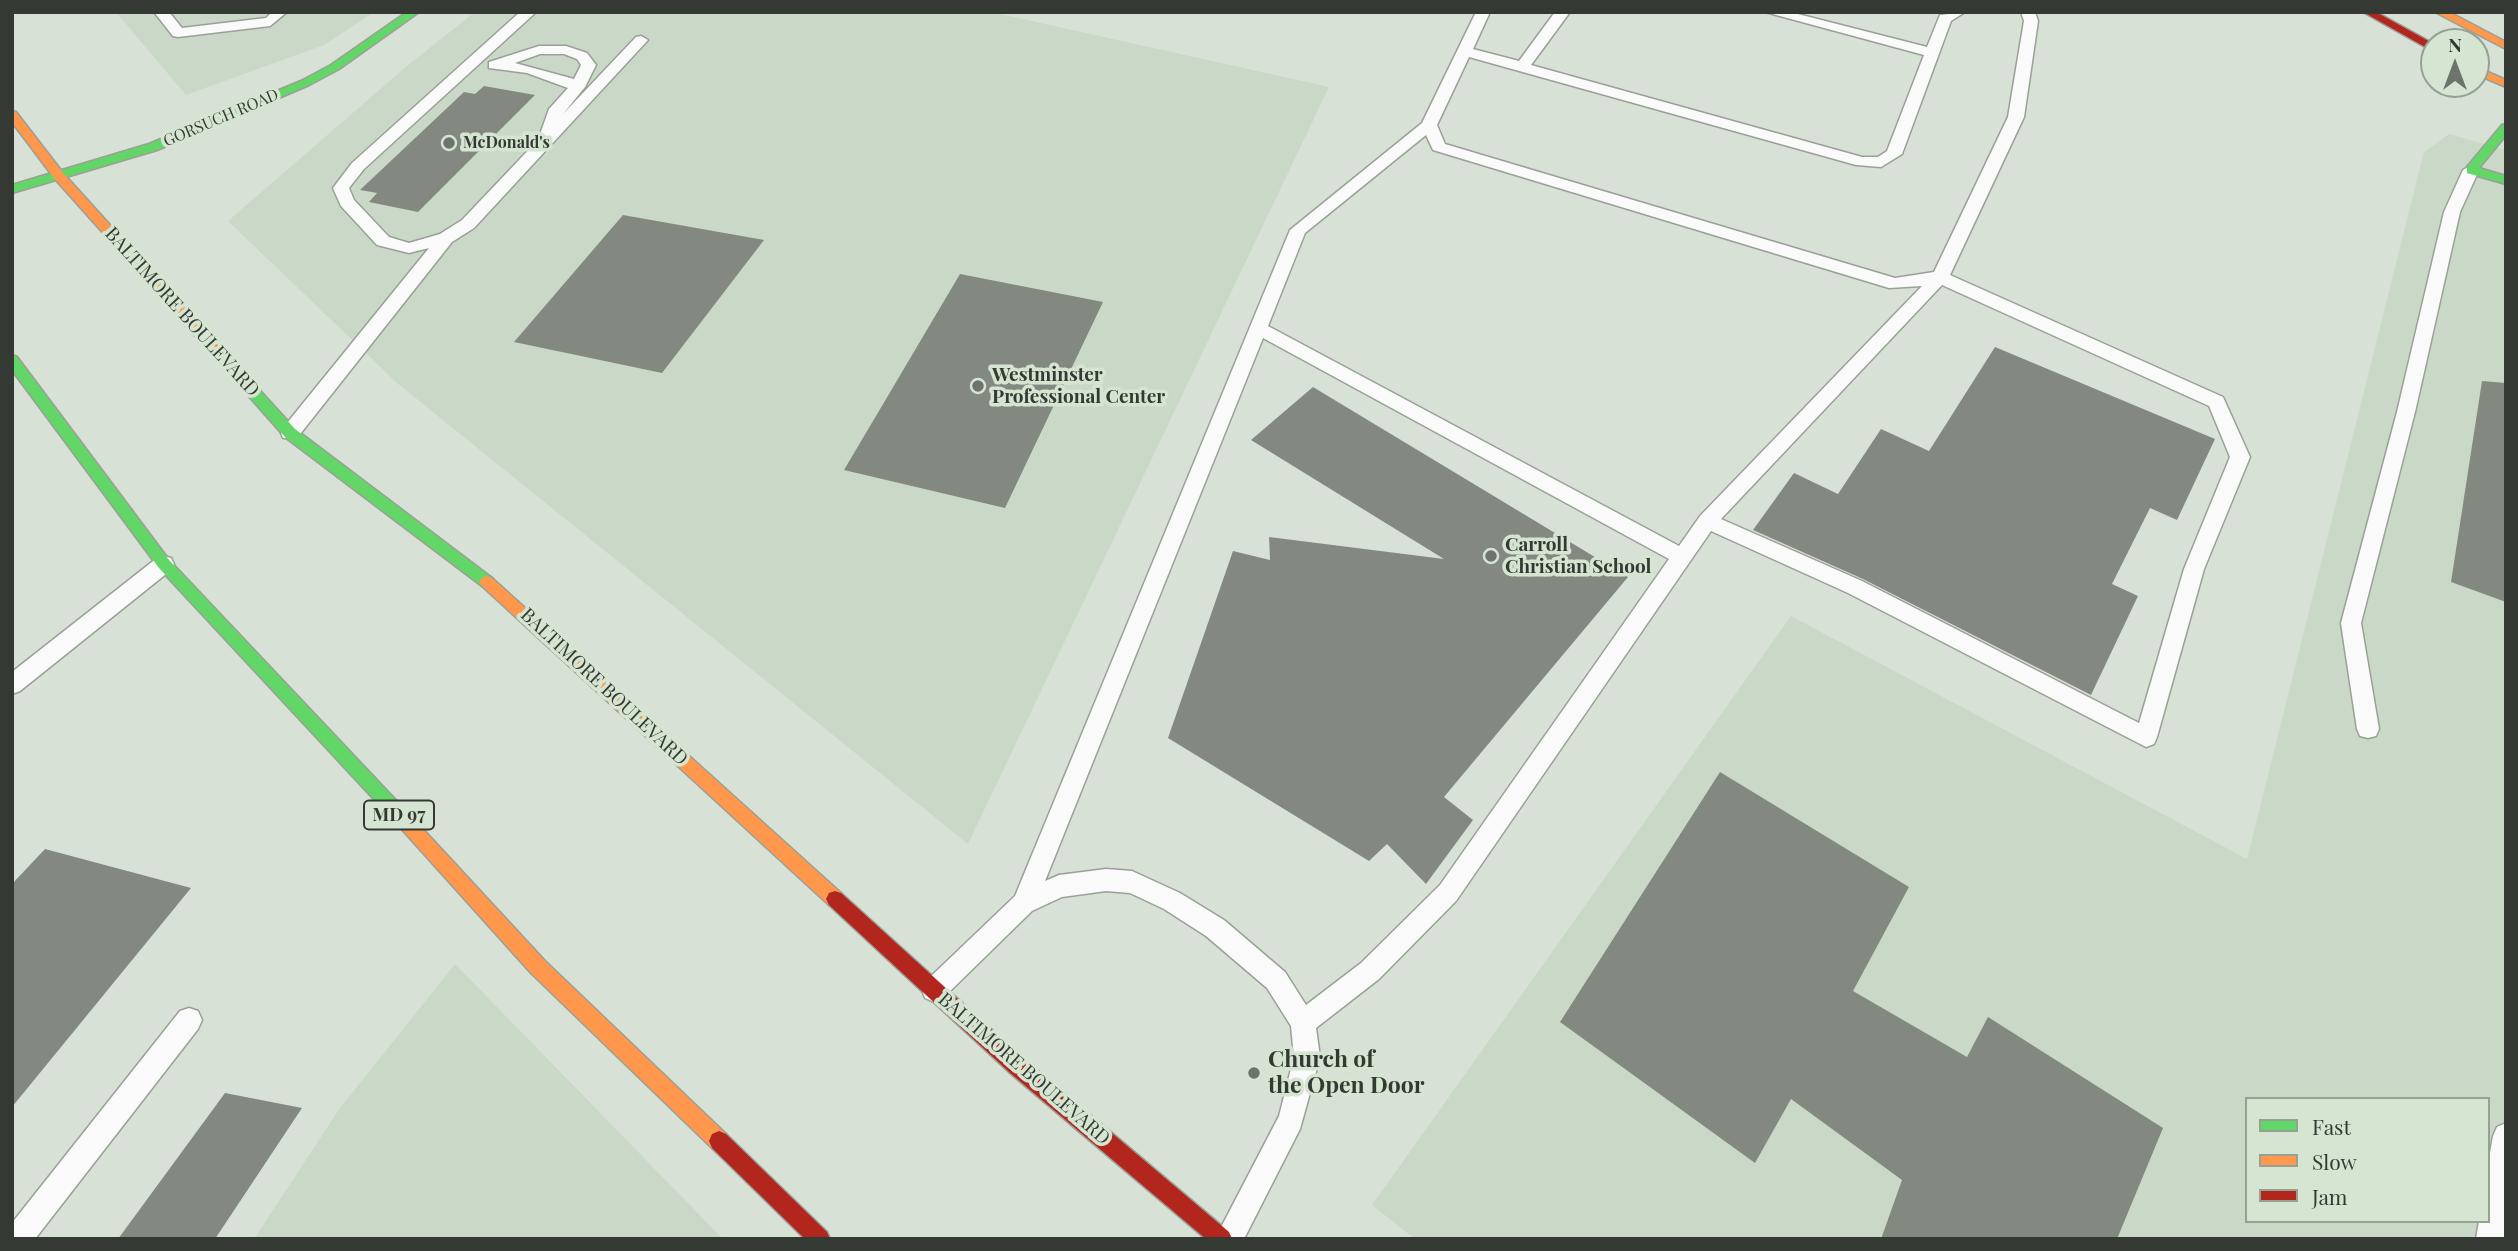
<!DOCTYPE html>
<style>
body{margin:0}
#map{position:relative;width:2518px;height:1251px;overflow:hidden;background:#d8e1d6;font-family:"Playfair Display",serif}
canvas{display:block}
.frame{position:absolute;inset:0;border:14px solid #343a33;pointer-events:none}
.legend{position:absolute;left:2245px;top:1097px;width:245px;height:126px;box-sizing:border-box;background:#d5e5d2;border:2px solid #95a192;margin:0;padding:9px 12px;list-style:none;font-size:21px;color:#343a33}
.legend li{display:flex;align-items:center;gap:14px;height:35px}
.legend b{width:35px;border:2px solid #95a192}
.north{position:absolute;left:2420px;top:28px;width:70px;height:70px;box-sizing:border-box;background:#d5e5d2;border:2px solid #95a192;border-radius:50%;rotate:0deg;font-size:19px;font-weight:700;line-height:28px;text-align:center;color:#343a33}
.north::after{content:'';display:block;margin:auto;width:24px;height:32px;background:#6d746c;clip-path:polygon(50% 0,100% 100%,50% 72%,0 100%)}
</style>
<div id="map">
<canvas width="2518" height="1251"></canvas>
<div class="frame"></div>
<ul class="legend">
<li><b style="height:9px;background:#63d668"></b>Fast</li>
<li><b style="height:9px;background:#ff974d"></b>Slow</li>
<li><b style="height:9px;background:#b3261e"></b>Jam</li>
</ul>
<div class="north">N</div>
</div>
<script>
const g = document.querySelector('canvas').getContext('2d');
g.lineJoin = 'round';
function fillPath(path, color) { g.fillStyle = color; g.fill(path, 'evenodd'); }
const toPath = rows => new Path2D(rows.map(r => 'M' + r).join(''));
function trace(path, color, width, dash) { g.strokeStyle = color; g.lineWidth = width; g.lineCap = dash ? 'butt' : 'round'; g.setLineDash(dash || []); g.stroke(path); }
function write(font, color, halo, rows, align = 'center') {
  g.font = font + ' "Playfair Display",serif'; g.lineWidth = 7; g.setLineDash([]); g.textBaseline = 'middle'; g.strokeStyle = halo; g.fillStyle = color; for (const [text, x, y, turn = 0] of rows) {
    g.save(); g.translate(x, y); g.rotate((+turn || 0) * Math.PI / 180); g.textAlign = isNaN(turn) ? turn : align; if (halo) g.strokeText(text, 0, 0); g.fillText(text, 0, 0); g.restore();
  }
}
const built = toPath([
 [116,12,374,12,324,45,186,95],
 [475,12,991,12,1329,87,968,844,397,383,228,221,407,66],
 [2449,134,2506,150,2506,1239,1415,1239,1372,1205,1791,616,2247,859,2424,152],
 [2247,1099,2488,1099,2488,1221,2247,1221],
 [455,964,723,1239,254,1239,340,1108]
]);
const building = toPath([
 [484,86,535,95,418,212,369,202,377,193,360,190,464,92,475,94],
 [623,215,764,240,662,373,514,342],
 [960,274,1103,302,1005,508,844,470],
 [1995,347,2215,439,2177,520,2150,508,2112,584,2138,596,2091,695,1863,579,1753,530,1794,473,1838,494,1881,429,1929,451],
 [2482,381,2506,383,2506,602,2451,582],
 [1313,387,1628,577,1444,797,1473,820,1426,884,1387,844,1369,861,1168,738,1233,551,1270,560,1269,537,1444,559,1251,440],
 [1720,772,1909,887,1853,991,1967,1057,1988,1017,2163,1128,2117,1239,1881,1239,1902,1180,1791,1099,1755,1163,1560,1022],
 [45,849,191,888,12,1107,12,884],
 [225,1093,302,1108,215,1239,118,1239]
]);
const lane = toPath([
 [154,12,169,12,182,28,266,18,272,12,287,12,270,26,178,37,173,36,154,12],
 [520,12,534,14,364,169,349,188,354,200,389,237,409,243,440,234,462,220,538,140,549,109,568,88,527,73,489,68,489,62,539,46,566,46,587,53,596,65,585,87,563,114,636,37,641,36,648,40,474,228,452,242,297,438,283,438,281,433,283,428,429,248,409,253,377,245,341,206,333,188,352,163,520,12],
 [540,54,564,54,577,59,581,65,574,79,515,63,540,54],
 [1476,12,1490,12,1473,49,1519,61,1555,12,1570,12,1531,65,1862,157,1878,157,1887,151,1924,55,1765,12,1790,12,1927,47,1940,15,1965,12,1951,21,1902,154,1881,167,1856,165,1469,57,1437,125,1445,144,1895,278,1934,272,2008,117,2024,21,2021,12,2035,12,2038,21,2024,117,1950,275,2223,397,2250,457,2204,569,2157,737,2154,744,2146,747,1848,593,1711,531,1456,901,1379,979,1316,1028,1320,1057,1300,1129,1244,1239,1215,1239,1279,1116,1294,1057,1291,1026,1267,988,1206,936,1164,909,1130,893,1106,891,1062,897,1032,911,943,998,934,1002,925,998,922,990,925,982,1015,896,1290,230,1422,123,1476,12],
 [1426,135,1433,150,1889,288,1922,286,1700,516,1679,546,1268,326,1305,233,1426,135],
 [1942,285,2209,406,2230,457,2184,569,2139,723,1862,581,1721,519,1942,285],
 [1263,338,1669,559,1440,885,1361,963,1306,1005,1285,972,1224,920,1180,893,1132,871,1106,869,1059,875,1045,881,1263,338],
 [2471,165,2479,170,2460,212,2415,412,2361,623,2379,729,2376,736,2368,738,2360,736,2357,729,2341,623,2397,412,2444,212,2463,170,2471,165],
 [164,556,171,558,174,564,171,570,20,691,12,694,12,672,157,558,164,556],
 [189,1008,198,1011,202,1020,198,1029,35,1239,12,1239,12,1223,180,1011,189,1008],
 [2506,1123,2504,1239,2476,1239,2479,1221,2488,1221,2488,1164,2493,1136,2497,1127,2506,1123]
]);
const fast = toPath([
 [407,12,419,12,339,69,309,85,157,150,12,193,12,185,149,144,301,81,331,65,407,12],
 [2506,124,2506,135,2479,168,2506,176,2506,184,2467,173,2467,167,2502,125,2506,124],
 [219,349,224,351,295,429,492,578,495,582,492,586,482,586,285,437,214,357,212,354,214,351,219,349],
 [12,355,17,357,169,560,409,814,412,819,409,824,403,827,397,824,159,568,12,370,12,355]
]);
const slow = toPath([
 [2435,12,2449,12,2506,42,2506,49,2435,12],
 [2476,67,2506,80,2506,87,2476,74,2476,67],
 [12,111,16,112,63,173,224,351,226,354,224,357,214,357,55,179,12,122,12,111],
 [487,576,492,578,841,893,844,899,841,905,835,907,829,905,482,586,479,582,482,578,487,576],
 [403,811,409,814,545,961,726,1134,729,1141,726,1148,719,1151,712,1148,531,973,397,824,394,819,397,814,403,811]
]);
const jam = toPath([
 [2363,12,2376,12,2434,44,2434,52,2363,12],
 [835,891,841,893,1023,1058,1229,1232,1232,1239,1206,1239,1009,1072,829,905,826,899,829,893,835,891],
 [719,1131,726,1134,827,1232,830,1239,805,1239,712,1148,709,1141,712,1134,719,1131]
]);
const markers = [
 [449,143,7,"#6d746c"],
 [978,386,7,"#6d746c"],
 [1491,556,7,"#6d746c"],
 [1254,1073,7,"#6d746c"]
];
const farStreetnames = [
 ["GORSUCH ROAD",221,118,-23]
];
const farPoinames = [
 ["McDonald's",463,143]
];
const shields = [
 [399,815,70]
];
const shieldNames = [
 ["MD 97",399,815]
];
const streetNames = [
 ["BALTIMORE BOULEVARD",182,312,48],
 ["BALTIMORE BOULEVARD",604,687,43],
 ["BALTIMORE BOULEVARD",1024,1069,41]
];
const poiNames = [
 ["Westminster",992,375],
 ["Professional Center",992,397],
 ["Carroll",1505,545],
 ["Christian School",1505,567]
];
const nearPoinames = [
 ["Church of",1268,1060],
 ["the Open Door",1268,1086]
];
fillPath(built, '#cad8c7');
fillPath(building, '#838981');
trace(lane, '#9aa098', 3);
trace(fast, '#9aa098', 3);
trace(slow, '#9aa098', 3);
trace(jam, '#9aa098', 3);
fillPath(lane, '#f9faf9');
fillPath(fast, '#63d668');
fillPath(slow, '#ff974d');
fillPath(jam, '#b3261e');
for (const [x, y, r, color] of markers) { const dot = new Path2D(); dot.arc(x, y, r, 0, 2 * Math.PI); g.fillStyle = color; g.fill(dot); trace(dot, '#d5e5d2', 2.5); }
write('16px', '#343a33', '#d5e5d2', farStreetnames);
write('bold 16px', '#343a33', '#d5e5d2', farPoinames, 'left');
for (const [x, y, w] of shields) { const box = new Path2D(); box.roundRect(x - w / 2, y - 14.5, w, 29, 5); g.fillStyle = '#d5e5d2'; g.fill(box); trace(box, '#343a33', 2); }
write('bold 18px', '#343a33', null, shieldNames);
write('19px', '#343a33', '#d5e5d2', streetNames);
write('bold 19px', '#343a33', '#d5e5d2', poiNames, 'left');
write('bold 23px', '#343a33', '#d5e5d2', nearPoinames, 'left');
</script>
